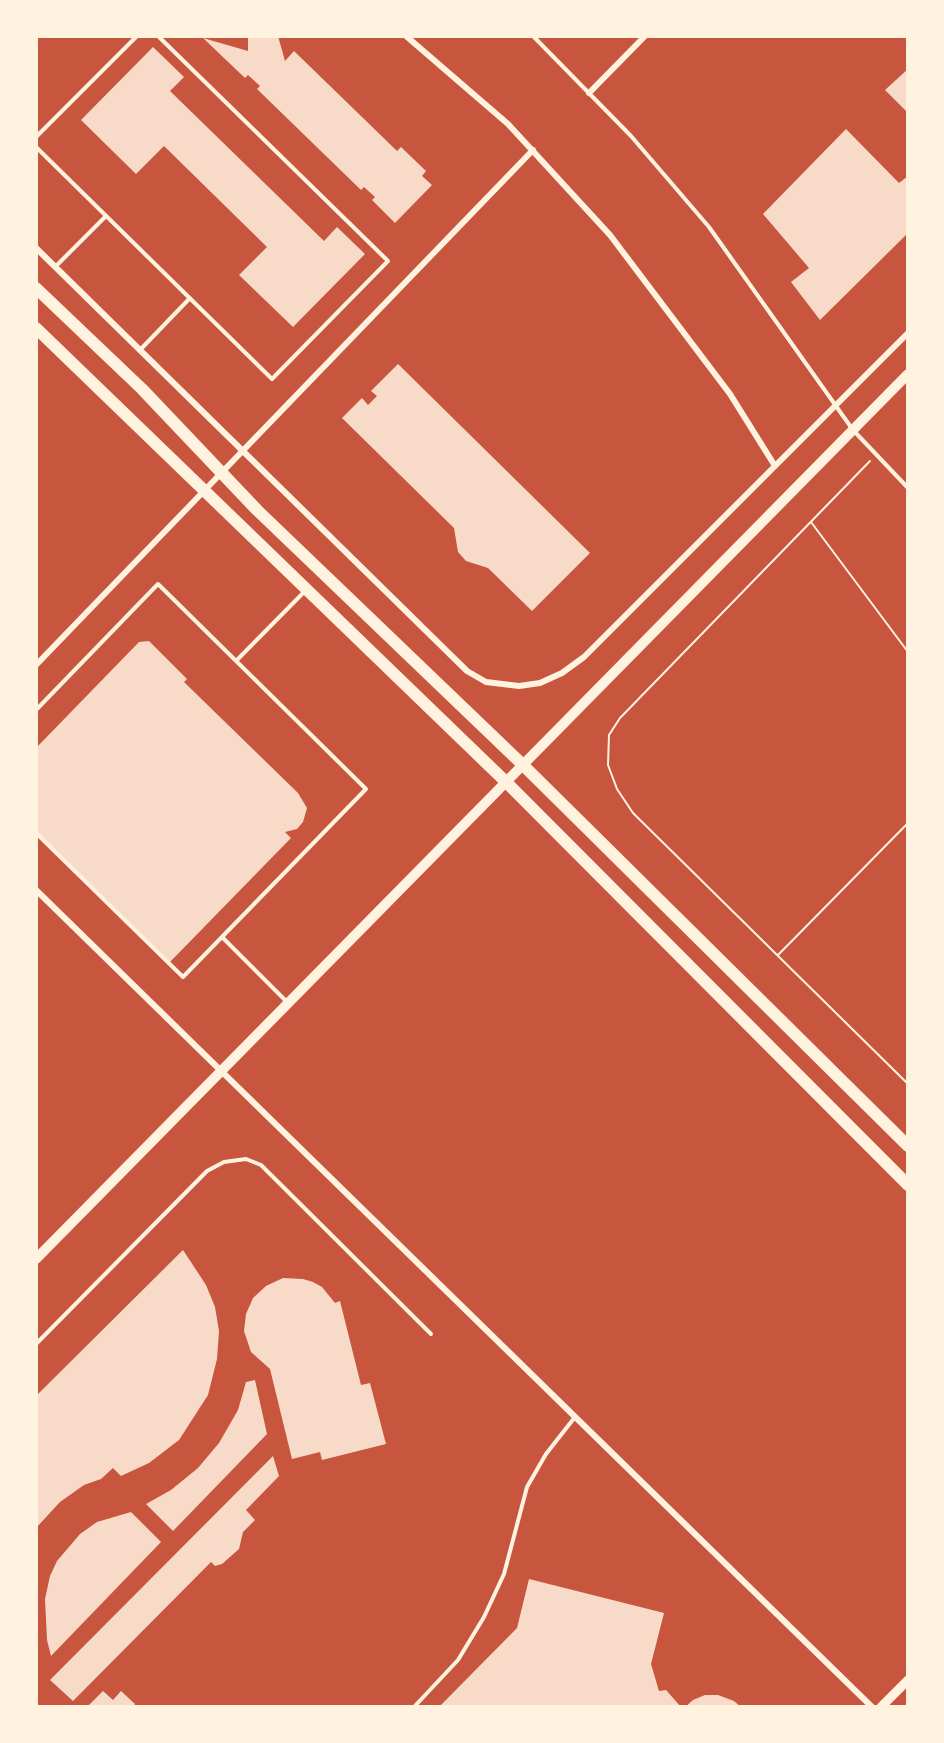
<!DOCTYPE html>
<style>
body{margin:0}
#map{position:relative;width:944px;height:1743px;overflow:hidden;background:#c8553d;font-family:"Fira Sans Condensed",sans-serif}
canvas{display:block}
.frame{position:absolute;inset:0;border:38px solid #fff3e0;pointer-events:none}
</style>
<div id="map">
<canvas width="944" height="1743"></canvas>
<div class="frame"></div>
</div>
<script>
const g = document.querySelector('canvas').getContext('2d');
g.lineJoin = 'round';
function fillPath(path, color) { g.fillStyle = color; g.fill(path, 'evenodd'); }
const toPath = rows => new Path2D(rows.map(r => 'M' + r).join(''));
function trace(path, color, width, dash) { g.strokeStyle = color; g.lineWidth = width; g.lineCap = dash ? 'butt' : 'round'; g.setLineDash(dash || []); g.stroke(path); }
const building = toPath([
 [248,36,278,36,285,61,294,51,397,151,401,147,426,171,422,176,432,185,395,223,372,200,375,197,364,187,361,190,257,89,260,86,248,75,245,78,203,38,248,51],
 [153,47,184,77,170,91,324,241,337,227,365,254,293,327,239,275,267,247,164,146,136,174,81,120],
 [908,69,908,113,885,90],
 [846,129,899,183,908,176,908,233,820,320,791,282,809,268,763,214],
 [398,364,590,553,532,611,488,568,466,561,458,552,454,528,342,418,362,398,368,405,377,396,371,391],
 [149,641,187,679,184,682,298,793,307,808,303,822,297,829,285,832,291,838,170,962,36,831,36,748,139,642],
 [183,1250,206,1285,215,1307,219,1331,217,1359,208,1395,179,1440,149,1463,121,1476,113,1468,101,1479,84,1485,60,1502,36,1528,36,1396],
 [283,1278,303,1279,313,1282,322,1287,335,1303,340,1301,361,1385,370,1383,386,1444,322,1460,320,1452,292,1459,270,1369,251,1352,244,1331,246,1314,253,1298,266,1286],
 [255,1380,267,1434,173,1531,146,1504,171,1490,198,1468,219,1443,238,1410,246,1382],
 [273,1456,279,1476,246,1510,255,1520,243,1532,239,1549,222,1564,215,1566,211,1562,73,1701,50,1680],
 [131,1512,161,1542,51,1656,47,1640,45,1599,50,1576,57,1561,80,1534,97,1522],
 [529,1579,664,1613,651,1664,659,1691,666,1690,681,1707,439,1707,517,1628],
 [103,1691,113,1700,121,1691,135,1704,133,1707,87,1707],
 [705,1695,718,1695,734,1701,741,1707,685,1707,693,1700]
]);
const path = toPath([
 [870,461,620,718,609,735,608,765,617,789,633,813,908,1084],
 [811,522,908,652],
 [778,955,908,823]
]);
const service = toPath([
 [533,36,631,136,709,227,853,430,908,488],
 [36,137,137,36],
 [36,147,272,379,388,261,158,36],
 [56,266,106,216],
 [140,350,190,298],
 [236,661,305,591],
 [36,710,158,584,366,789,183,977,36,833],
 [222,937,287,1002],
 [36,1344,207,1171,224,1162,246,1159,261,1165,431,1334],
 [414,1707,458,1660,484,1617,504,1574,527,1487,546,1454,575,1417]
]);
const minor = toPath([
 [406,36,508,124,610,235,730,394,775,466],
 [589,93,645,36],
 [36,248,467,671,486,682,519,686,540,683,562,673,584,657,908,333],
 [36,665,533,150],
 [36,890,872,1707]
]);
const tertiary = toPath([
 [881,1707,908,1680]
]);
const secondary = toPath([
 [36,1259,908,374]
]);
const primary = toPath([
 [36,288,142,389,257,510,524,766,908,1146],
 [36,328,507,783,908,1185]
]);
fillPath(building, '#f7dbc8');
trace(path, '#fff3e0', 2);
trace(service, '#fff3e0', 4);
trace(minor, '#fff3e0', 6);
trace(tertiary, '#fff3e0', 9);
trace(secondary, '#fff3e0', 10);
trace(primary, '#fff3e0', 12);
</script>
